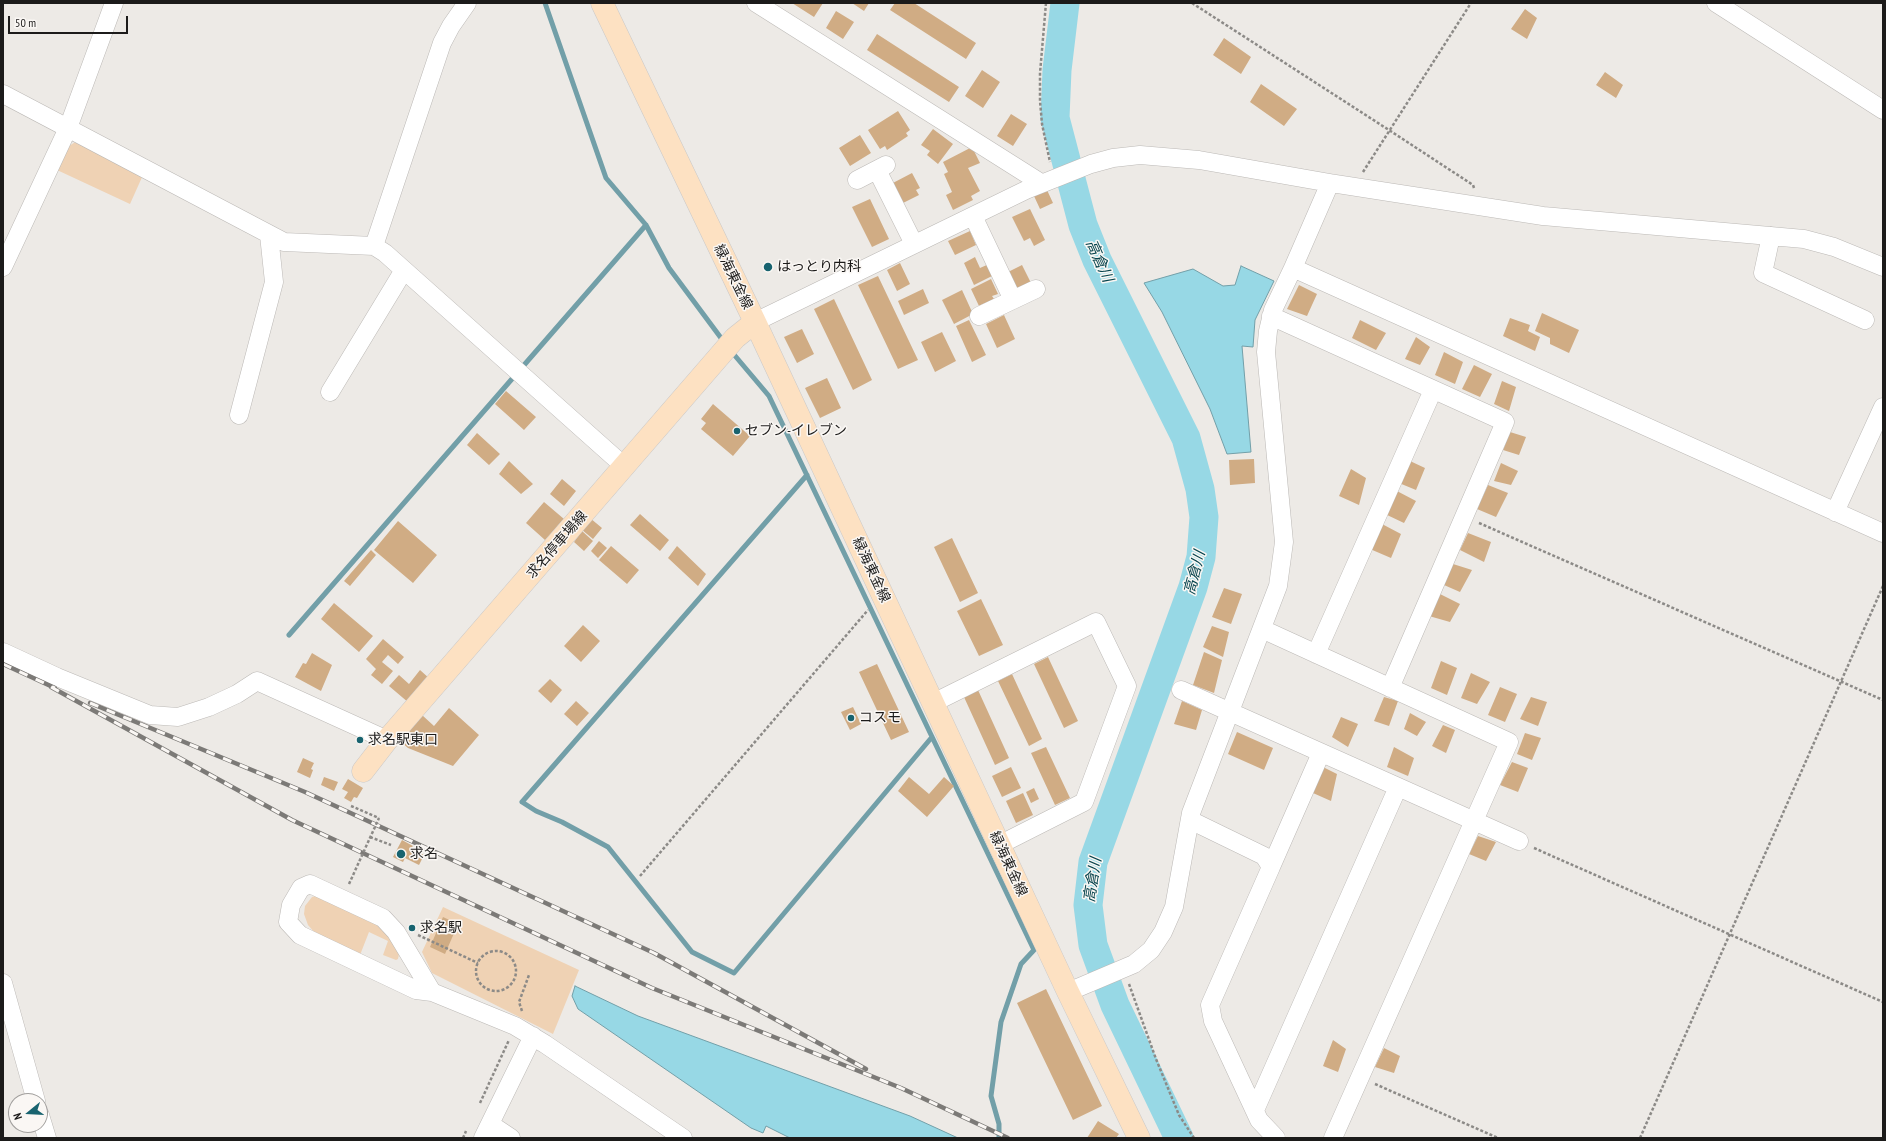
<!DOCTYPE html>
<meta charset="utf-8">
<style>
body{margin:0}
#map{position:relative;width:1886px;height:1141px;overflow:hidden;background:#edeae6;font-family:"PT Sans Narrow",sans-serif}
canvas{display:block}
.frame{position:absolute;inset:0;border:4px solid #1c1b1a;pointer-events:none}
.north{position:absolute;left:8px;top:1093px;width:40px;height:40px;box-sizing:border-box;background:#faf7f4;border:1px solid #a19f9d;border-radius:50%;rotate:252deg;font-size:11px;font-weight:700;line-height:16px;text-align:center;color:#1c1b1a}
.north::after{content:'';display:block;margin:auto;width:14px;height:18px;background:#18636f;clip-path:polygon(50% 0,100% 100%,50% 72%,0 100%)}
.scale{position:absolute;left:8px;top:16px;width:120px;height:18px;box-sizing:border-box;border:2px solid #1c1b1a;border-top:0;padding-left:5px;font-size:12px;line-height:14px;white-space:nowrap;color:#1c1b1a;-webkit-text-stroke:3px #faf7f4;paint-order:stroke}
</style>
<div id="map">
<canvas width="1886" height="1141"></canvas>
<div class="frame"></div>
<div class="north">N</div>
<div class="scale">50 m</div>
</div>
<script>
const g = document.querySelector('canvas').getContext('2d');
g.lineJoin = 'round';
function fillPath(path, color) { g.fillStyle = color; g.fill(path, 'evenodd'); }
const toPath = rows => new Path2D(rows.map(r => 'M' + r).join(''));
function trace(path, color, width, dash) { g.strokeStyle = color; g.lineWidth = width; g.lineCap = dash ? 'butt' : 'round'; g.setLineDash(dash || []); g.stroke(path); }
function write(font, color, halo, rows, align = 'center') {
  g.font = font + ' "PT Sans Narrow","Noto Sans JP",sans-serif'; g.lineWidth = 3; g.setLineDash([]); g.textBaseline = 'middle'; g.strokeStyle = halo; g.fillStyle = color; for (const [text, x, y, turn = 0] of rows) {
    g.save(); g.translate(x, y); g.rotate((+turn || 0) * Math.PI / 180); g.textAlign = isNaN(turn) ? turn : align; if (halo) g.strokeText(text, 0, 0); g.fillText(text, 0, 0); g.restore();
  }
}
const green = toPath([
 [77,141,143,175,130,204,57,170,69,146],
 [322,894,383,927,399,954,398,959,396,960,383,955,388,941,369,932,360,955,315,933,308,925,304,914,305,906,312,897],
 [443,907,579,970,553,1034,432,973,422,952]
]);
const water = toPath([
 [1241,266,1274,281,1255,320,1253,347,1242,346,1251,452,1227,454,1210,409,1162,312,1144,283,1193,269,1223,286,1235,285,1241,266],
 [575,986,638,1016,910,1116,958,1138,790,1138,766,1126,763,1133,751,1128,578,1009,572,996,575,986]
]);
const stream = toPath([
 [545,3,606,178,646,225],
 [731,351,769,396,1034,950,1021,964,1001,1022,991,1096,999,1124,999,1138],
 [807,475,522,802,536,811,562,822,608,847,692,952,734,973,932,737],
 [289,635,646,225,669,268,724,342]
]);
const river = toPath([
 [1065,3,1057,70,1055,118,1083,225,1097,260,1186,438,1200,489,1204,517,1201,557,1193,587,1093,862,1088,905,1093,945,1115,1005,1179,1138]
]);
const building = toPath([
 [792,3,823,3,814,17],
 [852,3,869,3,864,11],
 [895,3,914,3,976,43,966,59,890,10],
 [1525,9,1537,18,1527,39,1511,29],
 [836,11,854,22,843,39,826,28],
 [877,34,959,87,949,102,867,50],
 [1224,38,1251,57,1241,74,1213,55],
 [982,70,1000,82,983,108,965,96],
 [1605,72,1623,85,1616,98,1596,85],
 [1261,84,1297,109,1284,126,1250,102],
 [898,111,910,130,906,133,908,136,887,150,885,146,880,149,868,130],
 [1011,114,1027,124,1013,146,997,136],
 [933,129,953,144,938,164,927,155,930,151,921,145],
 [860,135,871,153,850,166,839,148],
 [972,147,980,163,968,168,980,191,971,196,973,200,953,210,946,195,952,192,944,174,948,172,943,162],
 [912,173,920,188,916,190,919,195,901,204,891,184],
 [1047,190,1053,203,1040,209,1034,196],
 [870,199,889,239,872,247,852,207],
 [1030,209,1045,240,1034,246,1030,238,1024,241,1012,217],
 [970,231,976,245,955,255,948,241],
 [975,257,980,268,989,264,994,275,974,285,964,263],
 [900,263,910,284,897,291,887,270],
 [1022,265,1032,285,1017,292,1008,272],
 [878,276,918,360,898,369,858,285],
 [991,279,998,294,992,296,994,299,979,306,971,289],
 [1299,285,1317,294,1307,316,1287,309],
 [923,289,929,303,904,315,898,301],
 [962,290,973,314,954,324,942,300],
 [834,299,872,380,853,390,814,309],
 [1542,313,1579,330,1569,353,1550,344,1550,338,1535,331],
 [1004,315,1015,339,997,348,986,324],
 [1510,318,1530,325,1528,331,1540,337,1535,351,1503,336],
 [969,320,986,355,972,362,956,326],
 [1360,320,1386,333,1376,350,1352,338],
 [802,329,814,354,797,363,784,337],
 [942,332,956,361,935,372,921,342],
 [1416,337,1430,347,1420,365,1405,359],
 [1444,352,1463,362,1455,384,1435,375],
 [1474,365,1492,374,1480,397,1462,389],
 [827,378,841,408,820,418,805,388],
 [1502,381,1516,387,1509,411,1494,404],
 [506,391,536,417,524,430,495,404],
 [713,404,750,436,733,456,701,429,706,423,701,419],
 [1510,432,1526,437,1519,455,1503,450],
 [477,433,500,454,489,465,467,445],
 [1254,459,1255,483,1230,485,1229,460],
 [509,461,533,484,521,494,499,474],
 [1410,461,1425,468,1416,490,1399,483],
 [1501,463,1518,471,1511,485,1494,481],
 [1351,469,1366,478,1359,505,1339,496],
 [562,479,576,491,564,506,550,494],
 [1488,485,1508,493,1496,517,1477,509],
 [1395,490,1416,501,1404,523,1385,514],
 [544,502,564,519,545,540,526,523],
 [640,514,669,540,660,551,630,525],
 [590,518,602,528,593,539,581,529],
 [398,521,437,555,413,583,374,550],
 [1382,524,1401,534,1391,558,1370,549],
 [582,531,593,541,584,551,574,542],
 [1468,533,1491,542,1484,562,1460,550],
 [952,538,978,593,960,602,934,547],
 [599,541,607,548,598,558,591,551],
 [611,546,639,570,627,584,599,560],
 [677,546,706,574,698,586,668,558],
 [371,550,376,555,350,586,344,581],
 [1453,564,1472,570,1460,592,1444,585],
 [1224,588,1242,594,1231,624,1212,617],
 [1440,594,1460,604,1450,622,1429,616],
 [981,599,1003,645,979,656,957,611],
 [334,603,373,636,359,652,321,619],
 [583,625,600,641,581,662,564,646],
 [1212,626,1229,632,1223,657,1203,647],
 [383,639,404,657,398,664,388,655,382,662,393,671,382,684,371,675,376,669,366,659],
 [1204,652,1222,660,1214,693,1193,685],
 [312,653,332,665,321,691,295,677,303,663,306,664],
 [1048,657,1078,721,1064,728,1034,664],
 [1441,661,1457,668,1447,695,1431,688],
 [877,664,909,732,891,740,859,672],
 [420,670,430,679,409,703,389,686,399,675,409,684],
 [1471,673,1490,682,1477,704,1461,698],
 [1012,674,1042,739,1029,746,998,681],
 [550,679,562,690,551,703,538,691],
 [1500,687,1517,694,1505,722,1488,715],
 [978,690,1009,758,995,765,964,697],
 [1384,697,1398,701,1389,726,1374,721],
 [1531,697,1547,702,1538,726,1520,719],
 [576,701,589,713,577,726,564,714],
 [1182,701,1202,710,1196,730,1174,724],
 [853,707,861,724,850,730,841,712],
 [449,708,479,735,453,766,408,748,401,742,422,715,434,726],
 [1410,713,1426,722,1417,736,1404,729],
 [1341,717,1358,724,1348,747,1332,737],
 [1443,725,1455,730,1446,753,1432,746],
 [1237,732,1273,748,1264,770,1228,754],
 [1525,733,1541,738,1532,760,1517,754],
 [1046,747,1070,798,1055,805,1031,753],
 [1394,747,1414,758,1408,776,1387,767],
 [303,758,314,763,311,769,313,770,310,778,297,772],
 [1512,762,1528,768,1518,792,1500,785],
 [1011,767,1021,788,1002,797,992,776],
 [1323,767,1337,774,1331,801,1313,793],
 [324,777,338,782,334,791,321,785],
 [909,777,929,794,944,777,954,786,927,817,898,791],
 [348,779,363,788,357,798,354,797,351,802,344,798,348,792,342,789],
 [1034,788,1039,799,1031,803,1026,792],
 [1023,793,1033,815,1016,823,1006,801],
 [1478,836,1496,842,1486,861,1469,854],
 [402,840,413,846,411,848,424,855,419,865,405,858,403,862,393,857],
 [443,917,458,924,445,954,430,947],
 [1046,989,1102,1106,1073,1120,1017,1003],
 [1333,1040,1346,1049,1338,1072,1323,1066],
 [1384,1048,1400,1056,1394,1073,1375,1067],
 [1098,1121,1119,1134,1116,1138,1087,1138]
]);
const path = toPath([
 [1046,3,1040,73,1040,101,1042,124,1050,162],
 [1192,3,1392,132,1473,185,1474,188],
 [1363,172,1471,3],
 [1479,523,1883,700],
 [351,806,379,818],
 [370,837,391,845],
 [1534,848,1883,1002],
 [640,876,868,610],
 [418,935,478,963],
 '476 971a20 20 0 1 1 40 0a20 20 0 1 1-40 0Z',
 [1129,984,1156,1059,1179,1115,1194,1138],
 [522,1011,519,1002,529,975],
 [1375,1084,1498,1138],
 [480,1103,509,1040],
 [463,1138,466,1131],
 [1640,1138,1883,586]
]);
const minor = toPath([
 [756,3,1041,183],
 [1716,3,1883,110],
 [3,94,284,242,374,246,385,253,624,466],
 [877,170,914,244],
 [857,180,886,165],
 [973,216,1013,300],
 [1771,236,1763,273,1865,320],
 [374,246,442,43,451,26,467,3],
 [3,267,68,128,114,3],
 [1293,268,1883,533],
 [979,316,1036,289],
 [1271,316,1505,422,1390,688],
 [755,322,1026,190,1091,164,1113,158,1140,155,1199,160,1330,183,1543,216,1804,239,1834,247,1883,267],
 [330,392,404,270],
 [239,415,274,282,269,235],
 [1835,512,1883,407],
 [1262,629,1509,742,1333,1138],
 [3,652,57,677,150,715,178,717,209,707,237,694,257,681,387,740],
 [1316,654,1433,390],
 [1181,690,1519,841],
 [933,703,1096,622,1127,686,1084,802,999,845],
 [1190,820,1264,856,1271,867,1210,1005,1213,1021,1259,1120,1276,1138],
 [1271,867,1321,753],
 [3,983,36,1101],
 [432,992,396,932,383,918,310,884,301,888,291,905,288,922,300,935,416,990,432,992,515,1026,545,1044,683,1138],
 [1068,992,1134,964,1151,950,1163,932,1174,907,1191,813,1278,586,1284,542,1266,352,1268,331,1273,310,1293,268,1330,183],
 [1255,1110,1398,787],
 [40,1115,47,1138],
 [490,1124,511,1138],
 [483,1138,533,1036]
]);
const major = toPath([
 [602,3,755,322,1068,992,1139,1138],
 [363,771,387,740,735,338,755,322]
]);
const rail = toPath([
 [3,664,55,688],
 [51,687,292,820,652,988,901,1088,1008,1138],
 [90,703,305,792,654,953,866,1069]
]);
const pathBridge = toPath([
 [349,884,379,818]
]);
const markers = [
 [768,267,5,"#18636f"],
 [737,431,4,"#18636f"],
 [851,718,4,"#18636f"],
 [360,740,4,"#18636f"],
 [401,854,5,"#18636f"],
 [412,928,4,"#18636f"]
];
const poiNames = [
 ["はっとり内科",777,267],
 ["セブン-イレブン",745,431],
 ["コスモ",859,718],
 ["求名駅東口",368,740],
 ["求名",410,854],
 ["求名駅",420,928]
];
const streetNames = [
 ["緑海東金線",733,277,64],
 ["求名停車場線",557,545,-49],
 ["緑海東金線",871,570,65],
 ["緑海東金線",1008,864,65]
];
const waterNames = [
 ["高倉川",1099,261,66],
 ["高倉川",1195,573,-76],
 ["高倉川",1093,880,-81]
];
fillPath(green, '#efd2b4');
fillPath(water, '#97d8e5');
trace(water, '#729fa8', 1);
trace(stream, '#729fa8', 5);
trace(river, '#97d8e5', 29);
fillPath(building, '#d0ac84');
trace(minor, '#bcb9b6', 19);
trace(major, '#c9c8c8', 23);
trace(path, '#8c8a87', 2.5, [3, 2]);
trace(minor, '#fff', 18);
trace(major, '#fde1c2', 22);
trace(rail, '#7c7a77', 4.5);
trace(rail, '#faf7f4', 3, [9]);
trace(pathBridge, '#8c8a87', 2.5, [3, 2]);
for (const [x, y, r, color] of markers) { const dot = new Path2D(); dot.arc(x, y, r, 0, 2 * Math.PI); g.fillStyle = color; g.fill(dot); trace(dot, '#faf7f4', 1.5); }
write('14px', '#1c1b1a', '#faf7f4', poiNames, 'left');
write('14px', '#1c1b1a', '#faf7f4', streetNames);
write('italic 15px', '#07444d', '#faf7f4', waterNames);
</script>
